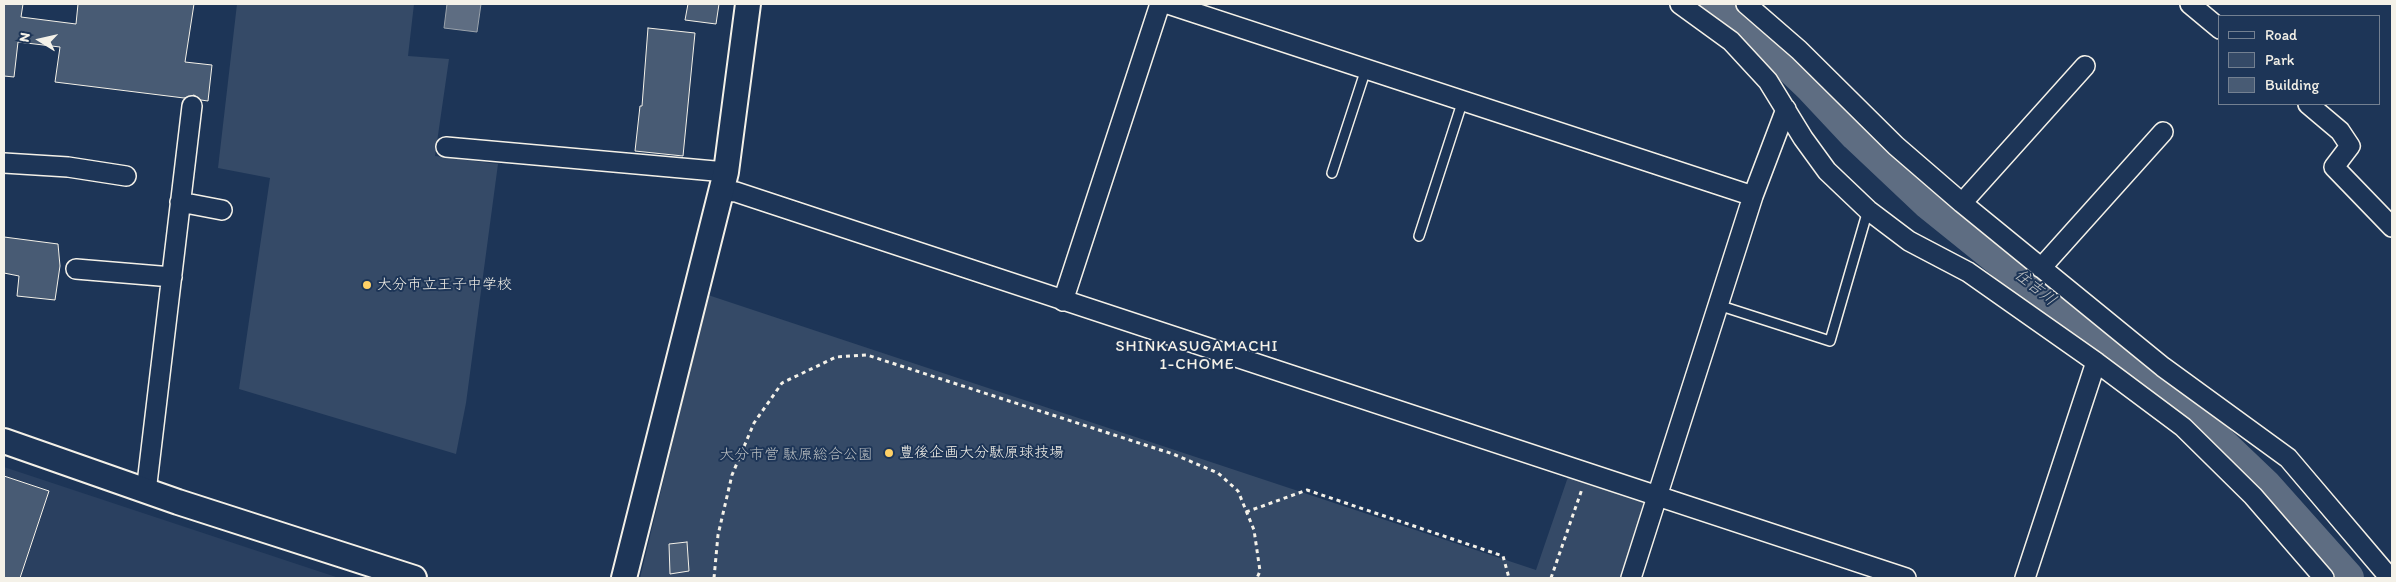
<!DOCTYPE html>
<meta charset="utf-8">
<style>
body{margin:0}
#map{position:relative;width:2396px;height:582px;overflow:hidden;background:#1d3557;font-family:Itim,sans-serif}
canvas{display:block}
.frame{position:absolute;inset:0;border:5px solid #f4f1e8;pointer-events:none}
.legend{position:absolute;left:2218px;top:15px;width:162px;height:90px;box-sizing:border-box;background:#1d3557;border:1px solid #738091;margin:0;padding:6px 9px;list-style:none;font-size:15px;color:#f4f1e8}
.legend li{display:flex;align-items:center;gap:10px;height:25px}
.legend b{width:25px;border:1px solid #738091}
.north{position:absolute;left:15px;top:15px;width:50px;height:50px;-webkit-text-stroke:4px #1d3557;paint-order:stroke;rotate:280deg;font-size:14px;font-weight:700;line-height:20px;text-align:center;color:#f4f1e8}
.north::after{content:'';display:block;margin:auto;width:18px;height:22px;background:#f4f1e8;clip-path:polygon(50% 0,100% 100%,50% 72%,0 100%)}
</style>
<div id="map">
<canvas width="2396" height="582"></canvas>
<div class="frame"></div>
<ul class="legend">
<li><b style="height:6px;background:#1d3557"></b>Road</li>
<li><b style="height:14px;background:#354a67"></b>Park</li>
<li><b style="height:14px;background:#485b74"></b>Building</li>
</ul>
<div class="north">N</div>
</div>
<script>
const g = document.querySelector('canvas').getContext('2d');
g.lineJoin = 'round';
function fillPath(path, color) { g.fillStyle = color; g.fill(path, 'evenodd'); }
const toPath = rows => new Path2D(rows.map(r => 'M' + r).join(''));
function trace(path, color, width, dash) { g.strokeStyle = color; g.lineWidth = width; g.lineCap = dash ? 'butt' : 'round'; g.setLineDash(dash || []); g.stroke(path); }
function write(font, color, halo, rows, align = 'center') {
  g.font = font + ' Itim,"Klee One",sans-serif'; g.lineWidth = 4; g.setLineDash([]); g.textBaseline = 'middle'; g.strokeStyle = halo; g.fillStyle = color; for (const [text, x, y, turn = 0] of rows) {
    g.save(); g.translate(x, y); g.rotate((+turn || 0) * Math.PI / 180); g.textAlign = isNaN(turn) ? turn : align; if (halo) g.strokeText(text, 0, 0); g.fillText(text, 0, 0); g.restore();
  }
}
const built = toPath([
 [4,467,339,578,4,578]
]);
const green = toPath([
 [237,4,414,4,408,56,449,59,435,156,498,164,466,403,456,454,239,389,270,178,218,168],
 [708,295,1536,570,1570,471,1653,500,1627,578,640,578]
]);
const water = toPath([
 [447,4,481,4,477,32,444,28,447,4]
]);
const river = toPath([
 [1716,4,1771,48,1812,87,1857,135,1928,202,2180,405,2265,486,2347,578]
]);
const building = toPath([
 [4,4,23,4,21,17,76,24,78,4,194,4,185,62,212,65,208,101,201,100,194,95,184,98,55,82,60,47,18,42,14,77,4,76,4,4],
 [688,4,719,4,716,24,685,20,688,4],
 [648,28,695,33,683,156,635,151,640,106,642,106,648,28],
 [4,237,58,244,60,266,55,300,17,296,19,276,4,273,4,237],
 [4,476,49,491,20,578,4,578,4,476],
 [687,542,689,571,670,574,669,544,687,542]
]);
const path = toPath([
 [1246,512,1307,490,1503,556,1509,578],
 [714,578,718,535,732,475,754,423,782,383,836,357,867,355,1173,454,1218,473,1238,491,1254,530,1260,571,1257,578],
 [1551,578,1582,489]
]);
const service = toPath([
 [1332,173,1366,69],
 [1419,236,1463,100],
 [1718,305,1830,341,1868,210]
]);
const minor = toPath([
 [1168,4,1753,196],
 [1680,4,1731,41,1768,81,1803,138,1827,171,1868,210,1909,241,1968,272,2096,362,2183,427,2253,496,2324,578],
 [1746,4,1799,50,1896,146,1962,203,2163,367,2288,458,2390,578],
 [2190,4,2220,29],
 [2308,104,2340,131,2350,146,2334,167,2392,227],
 [446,147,726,172],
 [4,163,68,167,126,176],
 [721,191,736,192,1906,578],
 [180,202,222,210],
 [1962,203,2085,66],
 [2041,268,2163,132],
 [76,269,172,277],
 [1063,301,1160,4],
 [146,492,192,106],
 [1631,578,1753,196,1786,109],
 [2025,578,2096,362]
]);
const tertiary = toPath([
 [4,441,178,502,414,578],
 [624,578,726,172,748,4]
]);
const markers = [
 [367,285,5,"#ffd166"],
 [889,453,5,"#ffd166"]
];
const poiNames = [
 ["大分市立王子中学校",377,285],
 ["豊後企画大分駄原球技場",899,453]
];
const parkNames = [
 ["大分市営 駄原総合公園",796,455]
];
const waterNames = [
 ["住吉川",2035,288,39]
];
const neighbourhoodNames = [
 ["SHINKASUGAMACHI",1197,347],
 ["1-CHOME",1197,365]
];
fillPath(built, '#2a4060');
fillPath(green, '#354a67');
fillPath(water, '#5e6d82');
trace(water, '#9aa2ab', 1);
trace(river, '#5e6d82', 34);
fillPath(building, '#485b74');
trace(building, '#f4f1e8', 1);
trace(service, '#f4f1e8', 12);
trace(minor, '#f4f1e8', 22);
trace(tertiary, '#f4f1e8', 28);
trace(path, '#f4f1e8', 3, [4, 4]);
trace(service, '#1d3557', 9);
trace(minor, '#1d3557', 19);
trace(tertiary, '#1d3557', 24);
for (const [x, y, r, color] of markers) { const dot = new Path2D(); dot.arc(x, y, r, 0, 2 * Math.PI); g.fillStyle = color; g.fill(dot); trace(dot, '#1d3557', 2); }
write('15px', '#f4f1e8', '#1d3557', poiNames, 'left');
write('15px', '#bbbfc1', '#1d3557', parkNames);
write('italic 16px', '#c0c3c4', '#1d3557', waterNames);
g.letterSpacing = '1px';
write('16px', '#f4f1e8', '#1d3557', neighbourhoodNames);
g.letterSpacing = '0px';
</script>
